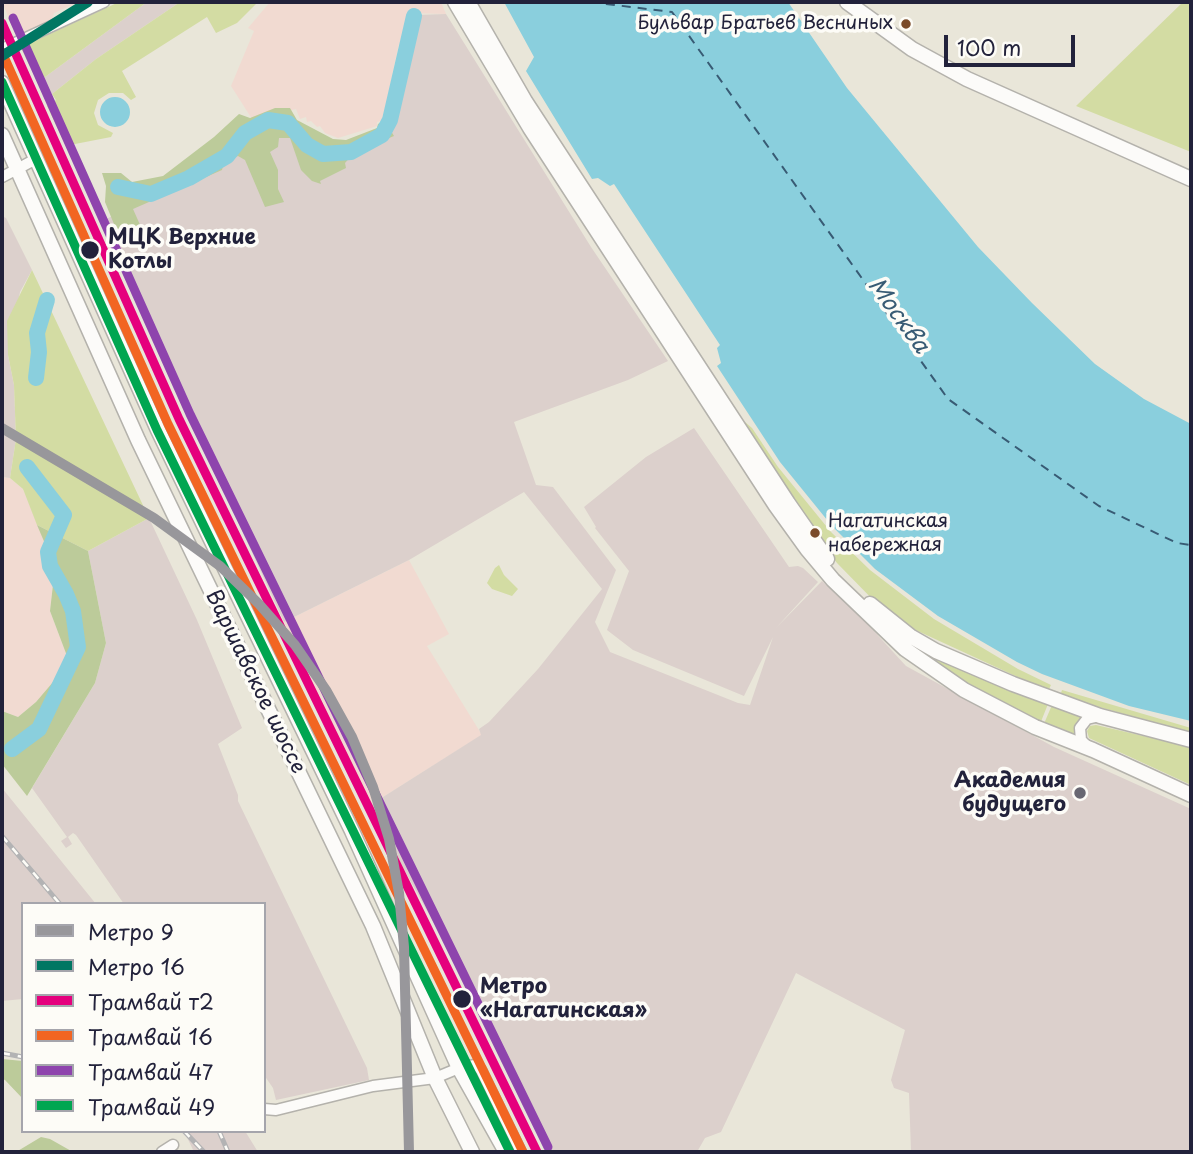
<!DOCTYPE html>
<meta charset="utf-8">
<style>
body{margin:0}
#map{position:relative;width:1193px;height:1154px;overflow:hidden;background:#e9e6d9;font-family:"Playpen Sans",sans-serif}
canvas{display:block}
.frame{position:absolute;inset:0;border:4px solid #22223b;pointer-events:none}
.legend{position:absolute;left:21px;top:902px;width:245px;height:231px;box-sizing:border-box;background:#fdfcf7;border:2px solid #a5a5ac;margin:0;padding:9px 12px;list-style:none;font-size:21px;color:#22223b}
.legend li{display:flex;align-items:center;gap:14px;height:35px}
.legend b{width:35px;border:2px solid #a5a5ac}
.scale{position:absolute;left:944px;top:35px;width:131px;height:32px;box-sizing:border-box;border:4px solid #22223b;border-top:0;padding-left:9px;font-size:21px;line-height:24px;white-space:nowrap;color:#22223b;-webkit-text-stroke:5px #fdfcf7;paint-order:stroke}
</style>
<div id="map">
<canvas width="1193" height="1154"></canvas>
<div class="frame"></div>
<ul class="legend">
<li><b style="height:9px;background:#98979b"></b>Метро 9</li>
<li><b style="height:9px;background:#007763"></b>Метро 16</li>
<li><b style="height:9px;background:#e5007d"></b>Трамвай т2</li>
<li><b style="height:9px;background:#f26522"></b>Трамвай 16</li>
<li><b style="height:9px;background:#8e44ad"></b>Трамвай 47</li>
<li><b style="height:9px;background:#00a651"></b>Трамвай 49</li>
</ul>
<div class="scale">100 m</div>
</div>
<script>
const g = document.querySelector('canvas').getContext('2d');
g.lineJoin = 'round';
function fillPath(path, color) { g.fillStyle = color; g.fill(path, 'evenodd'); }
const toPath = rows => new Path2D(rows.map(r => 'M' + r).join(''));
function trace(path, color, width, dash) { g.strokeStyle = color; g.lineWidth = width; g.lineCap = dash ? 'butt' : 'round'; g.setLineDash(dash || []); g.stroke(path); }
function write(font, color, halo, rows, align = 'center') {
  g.font = font + ' "Playpen Sans",sans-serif'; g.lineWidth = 7; g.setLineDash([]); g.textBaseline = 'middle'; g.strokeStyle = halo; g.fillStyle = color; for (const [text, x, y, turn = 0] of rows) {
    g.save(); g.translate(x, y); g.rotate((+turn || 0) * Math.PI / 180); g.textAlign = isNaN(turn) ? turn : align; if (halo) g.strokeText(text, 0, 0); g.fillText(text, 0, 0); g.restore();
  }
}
const built = toPath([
 [2,2,79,2,54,13,52,20,16,35],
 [270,2,441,2,446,14,410,13,407,36,404,36,403,45,399,44,393,71,384,120,377,122,377,126,338,138,325,133,320,126,317,127,311,121,307,122,306,117,300,119,296,109,252,119,231,86,254,31,248,28],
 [2,477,10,478,23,489,55,567,50,611,67,656,53,682,36,702,18,717,2,711],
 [409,560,449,634,427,646,482,735,372,804,284,622]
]);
const industrial = toPath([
 [147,2,180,2,96,59,52,94,41,80],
 [446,14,591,247,668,361,628,380,514,422,536,485,553,487,616,570,595,622,610,652,738,703,750,705,773,637,744,696,633,650,607,630,629,571,595,528,596,527,584,507,646,457,694,428,789,567,798,566,803,568,818,582,776,628,822,581,861,617,906,666,1054,747,1191,809,1191,1152,911,1152,909,1093,894,1088,891,1080,905,1030,796,973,721,1132,705,1138,697,1152,550,1152,472,992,401,864,372,804,481,735,479,729,489,722,538,669,602,589,524,492,409,560,284,622,100,222,286,132,323,166,387,137,417,15],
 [2,216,6,218,32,270,20,292,8,355,14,385,16,439,10,478,2,477],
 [149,518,197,620,242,728,218,744,238,795,238,801,367,1068,369,1080,276,1100,273,1088,264,1075,264,904,124,904,76,835,73,833,68,837,72,844,66,848,61,841,67,837,32,788,95,683,106,643,88,551],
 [2,788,96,904,23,904,23,999,2,1001],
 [184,1131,245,1131,258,1152,194,1152]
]);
const green = toPath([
 [119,2,147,2,41,80,35,65,30,67,22,50,24,46],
 [180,2,258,2,237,23,216,33,207,17,122,71,136,97,131,100,123,93,109,93,98,100,94,113,98,125,113,133,111,137,75,144,65,144,47,106,56,100,52,94,96,59],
 [1183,2,1191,2,1191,152,1076,106],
 [32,270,149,518,88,551,37,525,23,489,10,478,16,439,14,385,8,355,7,321],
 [745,422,752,428,778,467,831,532,870,570,934,619,1018,669,1051,685,1048,691,909,627,880,607,837,563,806,524,749,435],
 [499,565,504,575,518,589,512,596,492,589,487,583,495,568],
 [902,638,1048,704,1040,724,952,676],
 [1062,690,1191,728,1191,733,1060,696],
 [1052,705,1083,715,1075,725,1074,739,1043,726],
 [1096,725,1191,747,1191,785,1089,738,1087,731,1090,726]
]);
const forest = toPath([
 [398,72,402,75,391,131,394,136,355,152,345,163,346,168,320,181,321,184,312,181,301,170,290,138,279,138,278,147,270,152,278,170,278,189,284,202,265,207,245,160,238,156,224,162,222,170,133,209,145,236,140,241,133,246,126,245,118,234,105,202,106,186,102,173,121,173,132,182,163,176,214,137,239,114,250,118,275,108,290,108,297,120,333,139,346,140,377,128,378,124,385,120,394,73],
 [37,525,88,551,106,643,95,683,27,796,2,764,2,711,18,717,36,702,53,682,67,656,50,611,55,567],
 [2,1059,23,1061,23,1099,5,1080,2,1079],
 [41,1137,50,1139,73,1152,16,1152]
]);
const water = toPath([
 [504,2,788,2,847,88,978,247,1032,303,1095,364,1144,399,1191,424,1191,721,1129,706,1042,674,1017,662,938,616,875,569,832,526,780,462,717,366,721,363,717,348,720,345,614,184,610,186,598,178,592,179,526,71,534,57],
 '100 112a15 15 0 1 1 30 0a15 15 0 1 1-30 0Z'
]);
const river = toPath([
 [118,187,151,194,189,178,227,156,245,133,268,120,288,123,307,145,323,154,351,152,382,135,390,120,414,16],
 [36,378,39,352,37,333,47,300],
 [12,749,39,729,78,647,73,611,66,594,50,566,48,552,64,515,27,467]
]);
const ferry = toPath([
 [590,2,672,12,948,399,1099,506,1177,543,1191,545]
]);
const minor = toPath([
 [2,49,104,2],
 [2,177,36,159],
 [1087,746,1081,740,1080,728,1087,719,1100,716],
 [264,1109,276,1110,373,1086,435,1078,459,1068,475,1065,481,1070,521,1152],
 [162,1152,173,1145]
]);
const major = toPath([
 [455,2,530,128,776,506,807,549,833,580,905,649,964,690,1035,727,1093,750,1191,795],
 [468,2,525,101,788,503,827,559],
 [847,2,912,49,967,79,1191,179],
 [2,83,158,430,352,831,459,1068,506,1152],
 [2,135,138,440,373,926,435,1078,472,1152],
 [870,604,910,636,936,651,1013,684,1100,716,1191,740]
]);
const rail = toPath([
 [2,836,60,904],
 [2,1053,23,1057],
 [184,1131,204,1152],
 [219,1131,228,1152]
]);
const tram1 = toPath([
 [2,23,179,419,537,1152]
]);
const tram2 = toPath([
 [2,52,168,424,523,1152]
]);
const tram3 = toPath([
 [13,18,190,414,548,1147]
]);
const tram4 = toPath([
 [2,82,157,430,510,1152]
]);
const metro1 = toPath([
 [2,428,154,518,220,566,259,604,295,645,326,690,352,737,373,787,389,839,399,893,404,947,409,1152]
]);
const metro2 = toPath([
 [2,56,88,2]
]);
const markers = [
 [906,24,6,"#7a4b2a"],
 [90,250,10,"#22223b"],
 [815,533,6,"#7a4b2a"],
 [1080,793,7,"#686772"],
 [462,999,10,"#22223b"]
];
const busNames = [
 ["Бульвар Братьев Весниных",893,24],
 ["Нагатинская",828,522,"left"],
 ["набережная",828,546,"left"]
];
const stopNames = [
 ["МЦК Верхние",108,238],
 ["Котлы",108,262],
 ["Метро",480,987],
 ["«Нагатинская»",480,1011]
];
const streetNames = [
 ["Варшавское шоссе",255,682,64]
];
const poiNames = [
 ["Академия",1066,781],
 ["будущего",1066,805]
];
const waterNames = [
 ["Москва",898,316,54]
];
fillPath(built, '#f1dad1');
fillPath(industrial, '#dcd0cc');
fillPath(green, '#d3dca3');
fillPath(forest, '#bccb9a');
fillPath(water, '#8acfdd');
trace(river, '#8acfdd', 16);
trace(ferry, '#385b74', 2, [9, 7]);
trace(minor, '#b4b2ac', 13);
trace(major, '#b4b2ac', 17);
trace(minor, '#fcfbf9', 10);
trace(major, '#fcfbf9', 14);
trace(rail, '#b3b3b4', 5);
trace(rail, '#fdfcf7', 2.5, [8]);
trace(tram1, '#e5007d', 9);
trace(tram2, '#f26522', 9);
trace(tram3, '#8e44ad', 9);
trace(tram4, '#00a651', 9);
trace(metro1, '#98979b', 10);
trace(metro2, '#007763', 10);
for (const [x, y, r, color] of markers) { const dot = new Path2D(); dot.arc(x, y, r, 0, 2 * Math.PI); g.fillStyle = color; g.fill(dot); trace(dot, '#fdfcf7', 2.5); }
write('19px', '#22223b', '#fdfcf7', busNames, 'right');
write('bold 21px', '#22223b', '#fdfcf7', stopNames, 'left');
write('21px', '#22223b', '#fdfcf7', streetNames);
write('bold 21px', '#22223b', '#fdfcf7', poiNames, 'right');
write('italic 23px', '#385b74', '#fdfcf7', waterNames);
</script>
